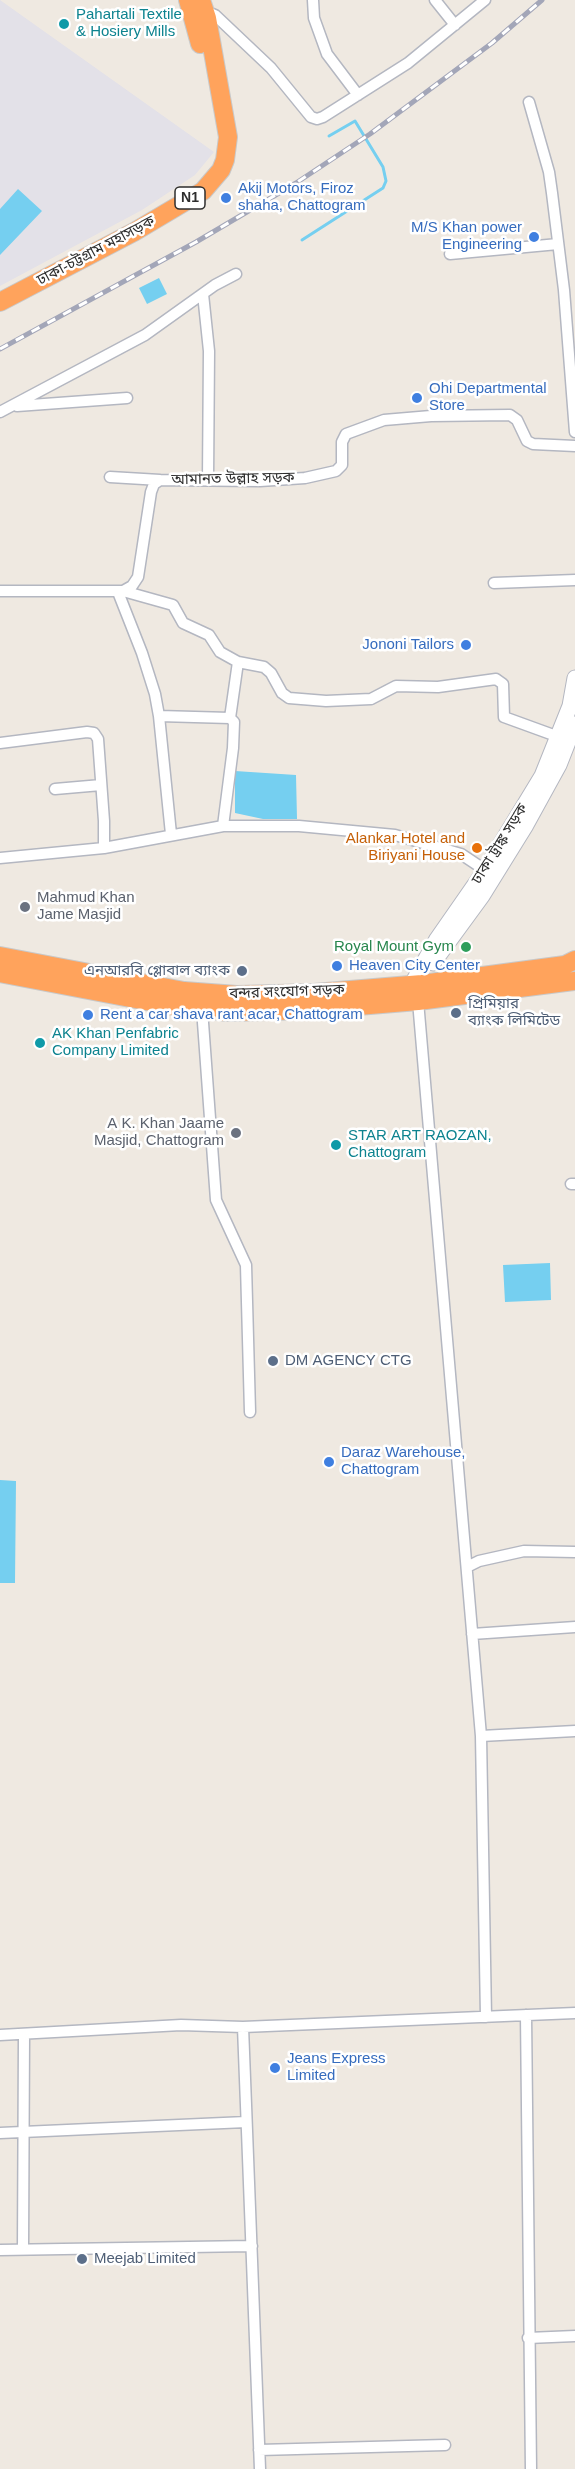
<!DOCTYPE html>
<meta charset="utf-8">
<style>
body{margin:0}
canvas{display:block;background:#efe9e1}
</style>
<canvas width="575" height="2469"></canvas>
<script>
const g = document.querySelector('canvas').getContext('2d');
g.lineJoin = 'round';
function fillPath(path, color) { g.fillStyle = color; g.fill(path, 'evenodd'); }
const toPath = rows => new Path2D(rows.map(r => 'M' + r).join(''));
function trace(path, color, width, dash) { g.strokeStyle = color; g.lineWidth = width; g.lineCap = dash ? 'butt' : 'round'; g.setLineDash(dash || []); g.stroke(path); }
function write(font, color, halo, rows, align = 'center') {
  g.font = font + ' Helvetica,"Noto Sans Bengali",sans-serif'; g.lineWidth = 5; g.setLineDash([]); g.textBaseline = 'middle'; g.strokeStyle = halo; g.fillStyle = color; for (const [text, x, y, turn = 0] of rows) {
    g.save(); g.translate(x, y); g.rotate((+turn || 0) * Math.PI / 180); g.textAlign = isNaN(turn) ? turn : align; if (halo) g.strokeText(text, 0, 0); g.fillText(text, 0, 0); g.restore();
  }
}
const industrial = toPath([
 [0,0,214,152,195,175,142,210,0,286]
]);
const water = toPath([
 [18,189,42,211,0,255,0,209],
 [159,278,167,294,147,304,139,288],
 [235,771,296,775,297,819,263,819,235,813],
 [550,1263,551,1300,505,1302,503,1265],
 [0,1480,16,1481,15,1583,0,1583]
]);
const stream = toPath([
 [302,240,383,188,386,181,383,167,355,121,329,136]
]);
const street = toPath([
 [313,0,314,18,327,54,358,95],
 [435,0,455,25],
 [203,10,215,15,271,68,311,117,317,119,323,117,408,63,485,0],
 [529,102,549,172,552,193,564,290,575,432],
 [450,254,558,244],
 [203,294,209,351,208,479],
 [17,406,127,398],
 [0,412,145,335,215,285,236,274],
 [110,477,160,480],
 [494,583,575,580],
 [0,591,123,591,132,586,138,577,151,492,154,484,160,480,260,481,305,478,336,471,342,465,342,442,346,434,384,420,431,416,510,415,517,420,527,441,533,444,575,446],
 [123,591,173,605,183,623,209,635,220,652,238,662,230,718,159,716],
 [118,592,142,653,155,694,159,716,171,834],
 [238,662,264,667,271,673,282,693,289,698,326,701,371,699,396,686,438,687,496,679,503,684,504,717,559,737],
 [0,743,87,732,94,733,98,739,104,821,104,848],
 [55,789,101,785],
 [223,826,233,748,234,722,230,718],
 [0,858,104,848,223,826,299,826,395,835,461,854,485,870],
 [418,1001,481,1736,486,2017],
 [202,1009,216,1200,246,1265,250,1412],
 [571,1184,575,1184],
 [467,1567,479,1561,524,1551,575,1552],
 [472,1634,575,1627],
 [481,1736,575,1731],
 [526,2015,531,2469],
 [243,2027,260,2469],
 [0,2035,181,2025,243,2027,575,2013],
 [0,2133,246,2122],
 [23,2249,24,2035],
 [0,2250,252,2246],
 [528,2338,575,2336],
 [259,2450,445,2445]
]);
const secondary = toPath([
 [433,963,482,896,526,825,559,765,575,724],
 [410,992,412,984,437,939,485,870,542,776,570,706,575,678]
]);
const highway = toPath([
 [188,0,200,44],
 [0,302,134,232,203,191,221,170,225,160,228,137,207,18,201,0],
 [0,956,184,991,237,995,314,993,422,984,565,965,575,960],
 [0,973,167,1005,228,1012,310,1010,418,1001,575,981]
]);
const rail = toPath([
 [0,349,196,242,296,183,370,134,492,43,542,0]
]);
const markers = [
 [64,24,6,"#0f9aa8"],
 [226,198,6,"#3f7fe0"],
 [534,237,6,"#3f7fe0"],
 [417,398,6,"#3f7fe0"],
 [466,645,6,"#3f7fe0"],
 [477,848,6,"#e8710a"],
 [25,907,6,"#6b7280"],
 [466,947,6,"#2e9e5b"],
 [337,966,6,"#3f7fe0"],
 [242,971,6,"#5c6f8a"],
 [456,1013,6,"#5c6f8a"],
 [88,1015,6,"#3f7fe0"],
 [40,1043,6,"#0f9aa8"],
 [236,1133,6,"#6b7280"],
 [336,1145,6,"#0f9aa8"],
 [273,1361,6,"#5c6f8a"],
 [329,1462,6,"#3f7fe0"],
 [275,2068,6,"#3f7fe0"],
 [82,2259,6,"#5c6f8a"]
];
const shields = [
 [190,198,30]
];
const shieldNames = [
 ["N1",190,198]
];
const cultureNames = [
 ["Pahartali Textile",76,15],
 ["& Hosiery Mills",76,32],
 ["AK Khan Penfabric",52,1034],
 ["Company Limited",52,1051],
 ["STAR ART RAOZAN,",348,1136],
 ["Chattogram",348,1153]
];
const shopNames = [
 ["Akij Motors, Firoz",238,189],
 ["shaha, Chattogram",238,206],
 ["M/S Khan power",522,228,"right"],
 ["Engineering",522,245,"right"],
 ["Ohi Departmental",429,389],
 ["Store",429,406],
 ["Jononi Tailors",454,645,"right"],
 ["Heaven City Center",349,966],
 ["Rent a car shava rant acar, Chattogram",100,1015],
 ["Daraz Warehouse,",341,1453],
 ["Chattogram",341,1470],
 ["Jeans Express",287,2059],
 ["Limited",287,2076]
];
const streetNames = [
 ["ঢাকা-চট্টগ্রাম মহাসড়ক",96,251,-28],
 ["আমানত উল্লাহ সড়ক",233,479,-1],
 ["ঢাকা ট্রাঙ্ক সড়ক",500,844,-58],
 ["বন্দর সংযোগ সড়ক",287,992,-2]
];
const foodNames = [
 ["Alankar Hotel and",465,839],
 ["Biriyani House",465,856]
];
const worshipNames = [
 ["Mahmud Khan",37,898],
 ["Jame Masjid",37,915],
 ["A K. Khan Jaame",224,1124,"right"],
 ["Masjid, Chattogram",224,1141,"right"]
];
const leisureNames = [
 ["Royal Mount Gym",454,947]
];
const serviceNames = [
 ["এনআরবি গ্লোবাল ব্যাংক",230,971,"right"],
 ["প্রিমিয়ার",468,1004],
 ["ব্যাংক লিমিটেড",468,1021],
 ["DM AGENCY CTG",285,1361],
 ["Meejab Limited",94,2259]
];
fillPath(industrial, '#e3e1e8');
fillPath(water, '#75cff0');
trace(stream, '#75cff0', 3);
trace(street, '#b4b7c1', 13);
trace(secondary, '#b4b7c1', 17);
trace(highway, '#c9c9c9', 20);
trace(street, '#fff', 10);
trace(secondary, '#fff', 15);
trace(highway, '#ffa35c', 18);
trace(rail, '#a3a6b8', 5);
trace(rail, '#fff', 3, [9]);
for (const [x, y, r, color] of markers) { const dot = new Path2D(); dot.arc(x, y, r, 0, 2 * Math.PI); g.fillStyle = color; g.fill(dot); trace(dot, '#fff', 2); }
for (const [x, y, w] of shields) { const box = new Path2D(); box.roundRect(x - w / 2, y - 11, w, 22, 4.5); g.fillStyle = '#fff'; g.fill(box); trace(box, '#2e2e2e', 1.5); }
write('bold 14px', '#2e2e2e', null, shieldNames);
write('15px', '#0d838f', '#fff', cultureNames, 'left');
write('15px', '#366cbe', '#fff', shopNames, 'left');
write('15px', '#2e2e2e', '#fff', streetNames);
write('15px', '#c56008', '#fff', foodNames, 'right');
write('15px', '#5b616d', '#fff', worshipNames, 'left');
write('15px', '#27864d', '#fff', leisureNames, 'right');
write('15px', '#4e5e75', '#fff', serviceNames, 'left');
</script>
